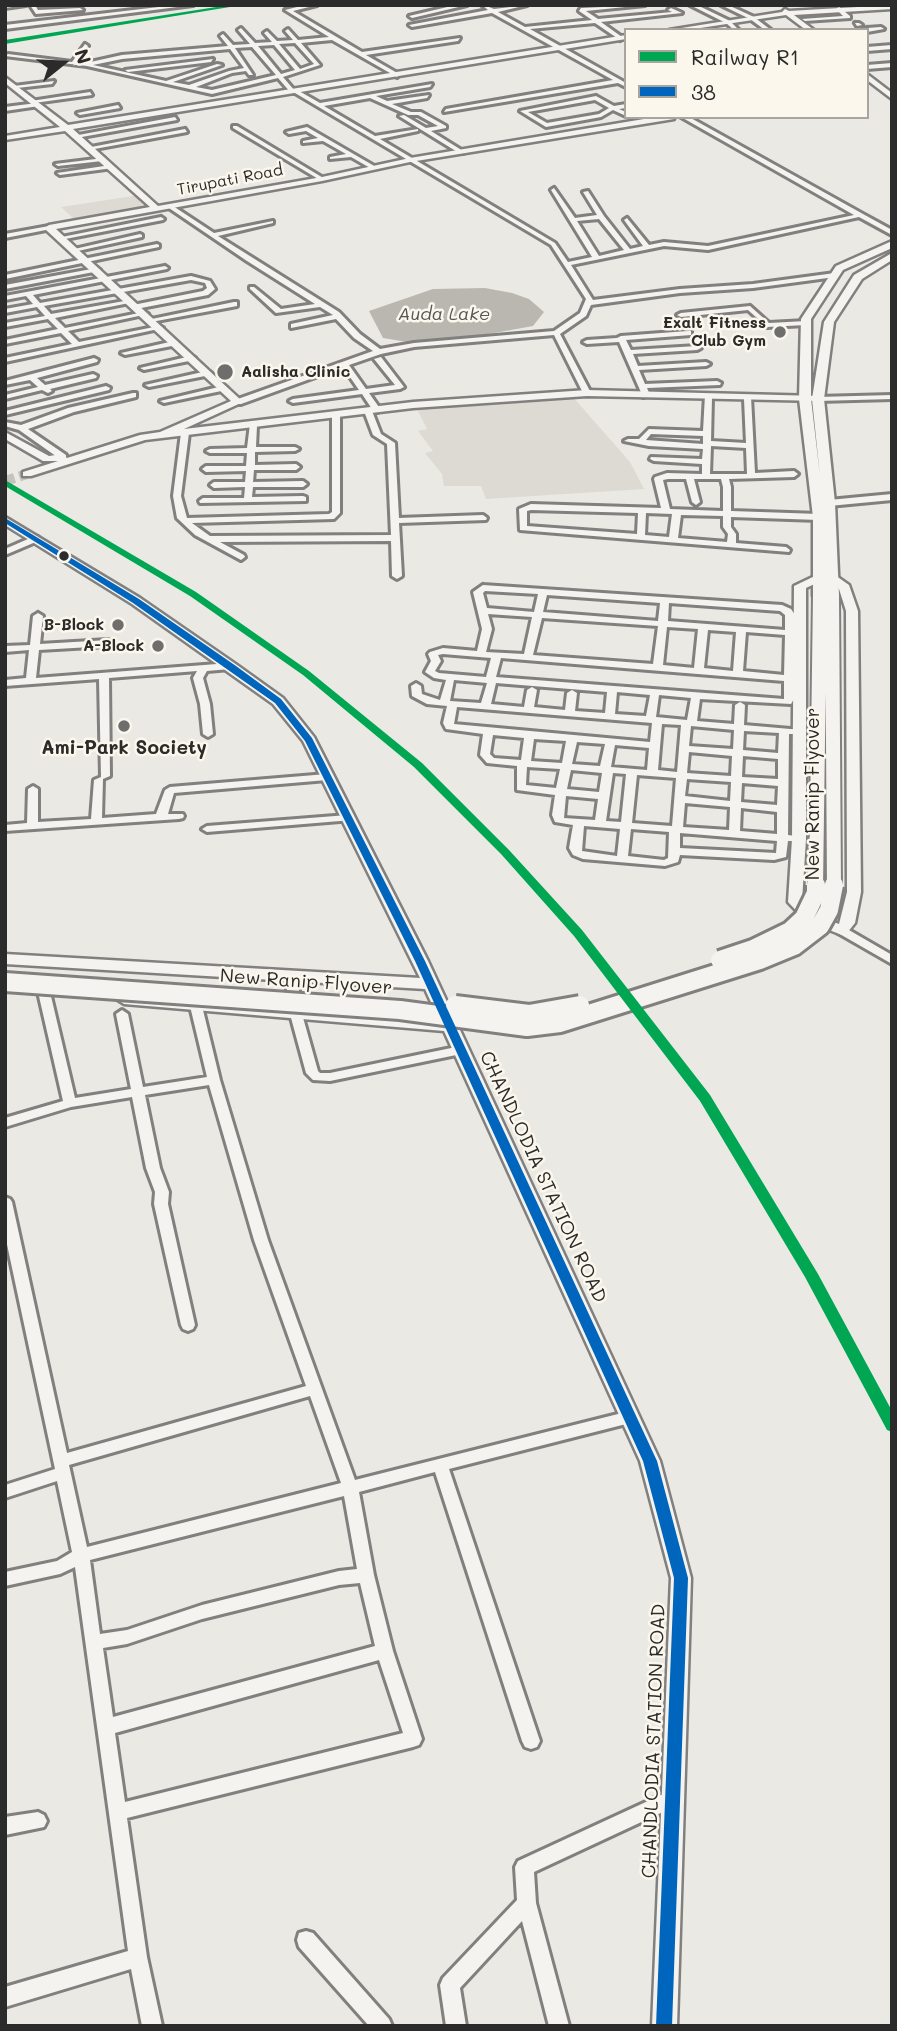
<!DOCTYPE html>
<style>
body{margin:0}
#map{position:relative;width:897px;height:2031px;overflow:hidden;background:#eae9e4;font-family:Mali,sans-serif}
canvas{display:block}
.frame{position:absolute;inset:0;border:7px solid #2b2b2b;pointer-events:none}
.legend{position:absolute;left:624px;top:28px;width:245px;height:91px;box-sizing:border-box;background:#fbf7ec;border:2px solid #a8a59f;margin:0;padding:9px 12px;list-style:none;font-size:21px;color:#2b2b2b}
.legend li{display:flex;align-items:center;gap:14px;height:35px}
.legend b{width:35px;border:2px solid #a8a59f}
.north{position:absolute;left:28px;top:28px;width:70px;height:70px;-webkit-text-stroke:5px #fbf7ec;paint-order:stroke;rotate:72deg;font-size:19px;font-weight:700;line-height:28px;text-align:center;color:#2b2b2b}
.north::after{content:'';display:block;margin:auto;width:24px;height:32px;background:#2b2b2b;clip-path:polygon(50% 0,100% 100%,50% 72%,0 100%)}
</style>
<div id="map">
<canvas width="897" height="2031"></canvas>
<div class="frame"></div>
<ul class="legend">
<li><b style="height:9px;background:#00a651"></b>Railway R1</li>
<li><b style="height:9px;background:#0065bd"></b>38</li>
</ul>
<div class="north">N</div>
</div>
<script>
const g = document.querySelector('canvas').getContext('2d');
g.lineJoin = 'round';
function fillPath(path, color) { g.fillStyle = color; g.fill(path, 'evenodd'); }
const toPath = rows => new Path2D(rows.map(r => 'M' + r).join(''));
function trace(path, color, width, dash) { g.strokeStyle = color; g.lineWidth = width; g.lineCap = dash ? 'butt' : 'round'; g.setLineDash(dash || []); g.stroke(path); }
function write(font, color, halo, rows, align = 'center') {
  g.font = font + ' Mali,sans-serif'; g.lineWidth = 5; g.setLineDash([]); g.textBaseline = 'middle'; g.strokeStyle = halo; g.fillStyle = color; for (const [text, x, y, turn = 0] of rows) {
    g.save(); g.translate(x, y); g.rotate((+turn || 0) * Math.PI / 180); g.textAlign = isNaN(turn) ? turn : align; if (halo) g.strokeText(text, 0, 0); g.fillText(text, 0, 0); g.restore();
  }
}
const built = toPath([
 [140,195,152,205,74,219,61,207],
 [572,396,630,462,644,489,486,499,481,486,444,486,442,474,425,453,433,451,418,431,427,429,416,407]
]);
const water = toPath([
 [485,288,512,293,529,299,544,312,533,326,483,335,407,342,383,338,369,311,433,289]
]);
const tertiaryTunnel = toPath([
 [5,481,27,474]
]);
const minor = toPath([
 [5,5,26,5,5,8,5,5],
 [30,5,35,5,38,10,80,8,83,10,36,14,30,5],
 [176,5,193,5,5,29,5,25,176,5],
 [305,5,317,5,293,11,362,52,460,38,458,41,366,55,399,74,397,77,332,40,301,43,320,65,283,77,295,91,299,91,320,103,432,84,430,87,376,96,387,101,429,95,427,98,392,104,411,112,421,112,446,126,446,128,431,131,463,151,463,153,459,153,399,116,404,115,426,128,438,126,418,115,408,115,370,98,324,106,375,136,418,129,418,131,380,139,555,243,568,262,592,257,551,190,554,188,575,218,597,215,583,192,588,191,604,216,630,249,643,246,624,220,627,218,649,245,664,242,708,246,854,215,681,117,689,117,863,214,892,230,892,235,859,217,708,250,664,246,571,265,593,300,680,289,753,284,835,273,838,275,835,277,753,288,680,293,591,305,586,316,560,334,591,393,590,395,583,393,554,335,414,347,381,354,349,365,366,389,395,385,374,359,381,357,404,387,400,389,369,393,381,410,377,412,374,412,362,394,293,403,289,401,293,399,359,390,343,367,241,404,235,404,235,400,373,351,354,338,336,319,291,328,291,324,333,315,320,307,276,313,250,289,250,287,254,287,281,309,315,304,247,261,169,208,169,206,173,206,214,233,273,221,273,223,218,236,339,312,360,334,380,349,414,343,554,331,580,313,586,299,551,245,295,93,291,93,278,78,212,94,87,66,5,56,8,54,72,62,85,44,88,46,77,62,86,63,122,55,228,46,220,36,223,34,233,45,250,44,238,30,241,28,255,43,272,42,264,33,267,31,277,41,293,40,285,31,288,29,298,40,329,37,285,10,305,5],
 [295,43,314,64,300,69,279,44,295,43],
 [274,45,295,70,281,74,258,46,274,45],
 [252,47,276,75,212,90,196,87,232,73,246,71,249,75,253,75,235,48,252,47],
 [230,49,244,68,229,71,189,85,173,82,222,65,217,64,166,81,93,65,122,59,230,49],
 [599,219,624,250,599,256,577,221,599,219],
 [456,5,467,5,412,18,409,16,456,5],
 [482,5,493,5,489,7,494,9,527,5,498,12,525,27,592,20,579,11,581,8,645,5,586,11,598,19,672,12,668,10,671,8,682,13,601,22,622,37,620,40,595,23,530,29,626,83,626,87,618,83,444,112,446,109,613,80,492,13,412,27,409,25,488,10,482,5],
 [690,5,697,5,730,21,739,30,734,30,726,23,690,5],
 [721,5,728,5,754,17,771,30,765,30,750,19,721,5],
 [839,7,850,16,850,18,805,21,802,19,843,16,836,9,839,7],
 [855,23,859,23,862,25,857,26,855,23],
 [867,28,881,27,884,29,867,32,865,30,867,28],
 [892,45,892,49,867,51,867,47,892,45],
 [213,59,211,62,128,72,125,70,213,59],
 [892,63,892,67,867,69,867,65,892,63],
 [54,81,52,84,17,88,14,86,54,81],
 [90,92,92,95,34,103,31,101,90,92],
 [596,96,614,106,626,104,626,108,619,109,626,112,626,116,613,110,601,117,546,127,520,111,596,96],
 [595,100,609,108,599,114,547,123,528,112,595,100],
 [37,103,39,106,5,111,5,107,37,103],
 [118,105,120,108,80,115,77,113,118,105],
 [175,117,177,120,76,138,73,136,175,117],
 [233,126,237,126,325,179,320,180,233,128,233,126],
 [307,127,376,167,377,168,372,169,351,157,330,159,330,157,346,154,323,141,303,143,303,141,318,138,306,131,289,134,286,132,307,127],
 [185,129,187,132,89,150,86,148,185,129],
 [104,158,102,161,58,166,55,164,104,158],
 [111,165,113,168,60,175,57,173,111,165],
 [161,217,164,219,163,220,60,240,57,238,161,217],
 [49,226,52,228,51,229,5,238,5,234,49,226],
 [140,234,142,235,142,237,73,252,70,250,140,234],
 [157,244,159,245,159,247,5,279,5,275,157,244],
 [165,266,168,268,167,269,33,295,40,303,191,276,210,281,215,289,208,295,136,309,133,309,133,305,203,291,207,288,205,283,191,280,44,306,51,314,130,300,134,302,55,318,65,328,144,312,148,314,68,331,79,342,159,326,163,328,5,362,5,358,72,344,61,333,5,344,5,340,58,329,48,319,5,327,5,323,45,316,37,307,5,313,5,309,33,304,26,296,5,300,5,296,165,266],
 [97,268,100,270,99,271,5,289,5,285,97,268],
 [234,302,237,302,237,306,151,322,147,320,234,302],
 [750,306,769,323,806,321,810,323,806,325,767,327,748,310,681,317,677,315,681,313,750,306],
 [688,331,691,331,691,335,626,340,631,350,697,346,701,348,697,350,633,354,638,366,706,362,710,364,706,366,639,370,645,384,717,381,721,383,720,385,647,388,650,395,643,397,619,342,587,344,583,342,587,340,617,338,621,336,688,331],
 [174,341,178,343,177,345,125,355,121,353,174,341],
 [191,356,195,358,194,360,144,370,140,368,191,356],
 [94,358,98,360,97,362,37,378,45,385,93,374,97,376,96,378,50,389,52,391,48,393,42,390,5,399,5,395,38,387,30,380,5,385,5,381,94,358],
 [207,371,211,373,210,375,149,387,145,385,207,371],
 [106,386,110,388,109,390,5,415,5,411,106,386],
 [223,386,227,388,226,390,164,403,160,401,223,386],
 [133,393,136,393,136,397,74,412,28,429,66,455,66,459,60,459,19,430,5,426,5,422,21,425,68,408,133,393],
 [705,395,712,397,711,441,746,443,744,399,751,397,755,473,794,471,798,474,794,477,729,479,731,487,731,511,819,514,823,517,819,520,731,517,731,527,736,534,736,543,786,547,790,550,789,552,520,530,519,509,531,504,661,508,654,479,655,477,667,473,702,474,702,464,654,461,650,459,651,457,702,459,703,449,649,446,624,441,628,439,639,439,649,429,703,431,705,395],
 [651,434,703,436,703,444,646,440,651,434],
 [711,446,746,448,747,474,710,474,711,446],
 [668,479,686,479,692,502,696,505,700,502,694,479,721,479,723,487,723,511,670,509,663,480,668,479],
 [531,510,638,513,637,534,527,526,527,511,531,510],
 [646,513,672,514,669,537,645,535,646,513],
 [681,515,723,516,723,527,728,534,727,542,678,538,681,515],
 [892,395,892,399,818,401,814,399,818,397,892,395],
 [365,409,372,411,381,434,395,443,399,518,483,515,487,518,486,520,399,523,402,576,397,579,392,576,391,541,220,542,244,555,245,557,241,560,195,535,177,518,173,496,181,433,185,431,189,433,181,496,187,518,329,514,332,512,332,415,336,413,340,415,340,513,334,519,192,523,210,536,391,535,387,444,373,435,364,411,365,409],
 [250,424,257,426,256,447,295,447,299,449,295,451,255,452,255,465,296,464,300,467,296,470,254,470,253,482,303,481,307,484,303,487,253,487,252,497,303,496,306,497,306,501,200,503,199,501,203,498,244,498,245,487,214,488,210,485,214,482,245,482,246,471,206,472,202,469,206,466,246,466,247,453,210,453,206,451,210,449,247,448,250,424],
 [892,494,892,500,829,506,825,503,829,500,892,494],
 [35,536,38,537,38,541,5,555,5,549,35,536],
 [483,585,782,605,791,609,795,615,795,630,799,633,794,636,794,675,798,678,794,681,794,699,791,704,700,699,697,721,734,724,735,705,740,702,745,705,744,725,802,730,802,734,789,734,788,835,803,837,804,839,803,841,788,841,786,857,774,860,680,855,678,862,665,866,583,859,573,855,569,848,573,825,555,822,552,815,555,795,517,790,517,766,487,763,480,755,483,734,446,729,443,723,447,706,427,704,412,696,411,686,416,683,421,686,422,694,440,700,446,680,434,678,425,672,431,661,428,654,430,652,443,648,477,651,482,629,473,592,483,585],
 [485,591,538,594,534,612,487,608,483,593,485,591],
 [547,595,660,603,658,621,543,612,547,595],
 [669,603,780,611,785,615,785,630,668,621,669,603],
 [488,614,532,617,524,654,486,652,492,629,488,614],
 [542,618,658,626,653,664,533,655,542,618],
 [667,627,698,629,694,668,663,665,667,627],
 [708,630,736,632,733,671,704,668,708,630],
 [746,632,785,635,784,675,743,671,746,632],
 [443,654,491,658,486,677,439,673,435,671,441,661,438,655,443,654],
 [501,658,784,681,784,699,496,677,501,658],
 [454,680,487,683,481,703,450,701,454,680],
 [496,683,607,692,605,713,575,711,577,693,572,690,567,693,565,710,534,707,537,690,532,687,527,690,524,707,491,704,496,683],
 [617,692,650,695,646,716,615,714,617,692],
 [659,695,691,698,687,720,656,717,659,695],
 [457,707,652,723,650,742,454,724,457,707],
 [662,724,681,725,677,772,658,770,662,724],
 [691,726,734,730,733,749,689,746,691,726],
 [744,731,779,733,778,753,743,750,744,731],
 [493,735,524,738,521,760,494,758,490,754,493,735],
 [534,739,566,741,562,763,531,761,534,739],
 [577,742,605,744,600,766,572,764,577,742],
 [615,745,649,748,647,770,611,767,615,745],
 [689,752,732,756,731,776,687,773,689,752],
 [743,756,778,759,778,779,742,777,743,756],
 [527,767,560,769,556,788,526,785,527,767],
 [571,770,602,773,599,792,567,789,571,770],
 [613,773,626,774,621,822,606,821,613,773],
 [637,775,676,778,672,826,632,823,637,775],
 [687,779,731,782,730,801,685,796,687,779],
 [742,783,778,786,777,805,741,802,742,783],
 [566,796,598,799,595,820,564,818,566,796],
 [685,803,730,807,729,830,683,827,685,803],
 [741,808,777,812,777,834,740,831,741,808],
 [584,826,620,829,617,856,582,851,584,826],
 [631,829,669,832,668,858,664,860,628,856,631,829],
 [680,833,777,841,776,853,680,848,680,833],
 [38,613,43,616,40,644,108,640,113,643,108,646,39,650,36,678,230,663,235,666,230,669,207,671,203,678,210,704,213,734,208,737,203,734,200,704,193,678,197,671,109,678,110,776,103,779,102,818,156,814,165,790,170,787,327,774,332,777,327,780,174,793,168,814,183,814,184,816,183,818,179,819,5,831,5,825,27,823,28,789,33,786,38,789,38,822,91,819,94,780,101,777,99,679,5,686,5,680,26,678,29,650,5,652,5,646,30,645,33,616,38,613],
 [348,815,352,816,353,818,352,820,207,832,202,829,207,826,348,815],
 [842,926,892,955,892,964,838,933,836,930,842,926],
 [291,972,297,976,302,1014,318,1071,320,1073,330,1073,461,1046,467,1050,461,1054,330,1081,313,1080,306,1073,290,1014,285,976,291,972],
 [44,988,50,992,75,1098,131,1089,116,1014,122,1010,128,1014,143,1087,207,1077,190,1006,196,1002,202,1006,220,1080,268,1240,355,1480,630,1411,635,1413,638,1417,635,1421,630,1423,449,1469,540,1741,537,1747,531,1749,525,1747,522,1741,435,1472,359,1492,374,1575,393,1651,422,1739,419,1745,413,1747,127,1818,147,1957,162,2026,142,2026,131,1969,5,2007,5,1987,128,1951,75,1567,60,1574,5,1586,5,1572,57,1561,72,1552,57,1481,5,1498,5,1485,55,1469,5,1235,5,1197,10,1199,12,1202,67,1453,306,1386,254,1240,209,1085,145,1095,160,1168,169,1192,168,1204,195,1325,193,1329,188,1331,183,1329,181,1325,154,1204,155,1192,146,1168,132,1097,71,1107,5,1127,5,1118,63,1101,38,992,44,988],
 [310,1396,341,1483,87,1547,69,1465,310,1396],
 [344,1496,357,1569,339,1571,202,1605,127,1630,100,1634,90,1560,344,1496],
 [360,1583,375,1646,113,1717,103,1648,127,1644,202,1619,339,1585,360,1583],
 [379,1660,403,1733,125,1802,115,1733,379,1660],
 [674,1789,680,1792,683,1798,680,1804,534,1872,536,1903,569,2026,549,2026,522,1921,460,1988,466,2026,446,2026,440,1985,443,1978,517,1900,515,1867,518,1861,674,1789],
 [38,1812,44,1815,47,1821,44,1827,5,1835,5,1817,38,1812],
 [306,1931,313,1933,389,2019,392,2026,369,2026,299,1947,297,1940,299,1933,306,1931]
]);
const tertiary = toPath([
 [892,5,892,9,794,15,814,30,806,30,786,15,687,30,669,30,782,12,785,9,789,11,892,5],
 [626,35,626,39,73,129,158,206,322,177,410,158,656,117,674,119,410,162,322,181,56,229,243,402,184,429,413,402,587,390,818,396,823,399,822,401,587,396,413,408,145,440,31,476,23,476,23,472,58,461,43,461,5,439,5,432,49,456,62,454,67,458,140,435,160,432,231,401,46,230,45,228,49,225,150,207,65,131,5,140,5,136,60,127,5,83,5,77,68,125,626,35],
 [867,74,892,93,892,99,867,80,867,74],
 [5,517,140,598,237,665,283,698,314,737,428,961,660,1461,691,1578,677,2026,652,2026,671,1578,640,1461,444,1031,124,1004,116,999,124,994,439,1020,425,989,5,964,5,954,420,978,303,741,273,704,132,604,5,525,5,517],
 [832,573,849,585,858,611,861,892,855,923,847,933,842,935,806,921,788,902,792,839,794,586,819,574,823,576,823,580,806,588,806,839,802,901,816,915,839,924,847,892,846,611,839,589,826,577,832,573]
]);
const secondary = toPath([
 [892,241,892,248,843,270,811,319,811,399,820,476,812,399,824,322,854,275,892,253,892,260,862,279,834,322,824,399,835,503,839,596,832,600,826,597,820,600,813,596,813,517,799,399,801,319,836,266,892,241]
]);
const secondaryBridgeFar1 = toPath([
 [832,596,834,886],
 [816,886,820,596]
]);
const secondaryBridge = toPath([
 [720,960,753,949,790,931,804,918,816,893,816,885],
 [5,982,400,1010,527,1027,560,1023,760,960,794,946,820,926,829,910,834,885],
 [455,1005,529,1014,580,1005]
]);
const bus1 = toPath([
 [5,518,139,599,236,666,281,699,312,738,425,961,657,1461,688,1578,672,2026,656,2026,674,1578,643,1461,415,961,305,741,275,703,133,603,5,523,5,518]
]);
const rail1 = toPath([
 [229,5,242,5,5,44,5,40,229,5],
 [5,480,196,592,309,671,422,763,509,850,582,930,710,1095,818,1274,892,1411,892,1432,887,1430,805,1277,700,1101,574,936,501,854,414,767,303,675,190,596,5,486,5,480]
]);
const markers = [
 [780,332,7,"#6e6e6c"],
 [225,372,9,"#6e6e6c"],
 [64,556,6,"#2b2b2b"],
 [118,625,7,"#6e6e6c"],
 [158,646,7,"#6e6e6c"],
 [124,726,7,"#6e6e6c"]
];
const farStreetnames = [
 ["Tirupati Road",230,180,-11]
];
const farPoinames = [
 ["Exalt Fitness",766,323],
 ["Club Gym",766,341],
 ["Aalisha Clinic",241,372,"left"],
 ["B-Block",104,625],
 ["A-Block",144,646]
];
const farWaternames = [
 ["Auda Lake",444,314]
];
const poiNames = [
 ["Ami-Park Society",124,748]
];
const streetNames = [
 ["New Ranip Flyover",813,794,-90],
 ["New Ranip Flyover",306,982,4],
 ["CHANDLODIA STATION ROAD",543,1177,65],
 ["CHANDLODIA STATION ROAD",654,1741,-88]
];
fillPath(built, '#dcdad3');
fillPath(water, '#b9b7b0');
trace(tertiaryTunnel, '#c4c3bf', 10, [10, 5]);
trace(minor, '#81807e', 6);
trace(tertiary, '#81807e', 5);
trace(secondary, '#81807e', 5);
fillPath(minor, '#f4f3ef');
fillPath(tertiary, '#f4f3ef');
fillPath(secondary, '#f4f3ef');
trace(secondaryBridgeFar1, '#81807e', 18, []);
trace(secondaryBridge, '#81807e', 24, []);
trace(secondaryBridgeFar1, '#f4f3ef', 14);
trace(secondaryBridge, '#f4f3ef', 18);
fillPath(bus1, '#0065bd');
fillPath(rail1, '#00a651');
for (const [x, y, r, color] of markers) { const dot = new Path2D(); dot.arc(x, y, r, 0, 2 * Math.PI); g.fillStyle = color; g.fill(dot); trace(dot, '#fbf7ec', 2.5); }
write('16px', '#2b2b2b', '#fbf7ec', farStreetnames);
write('bold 16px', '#2b2b2b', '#fbf7ec', farPoinames, 'right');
write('italic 18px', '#555552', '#fbf7ec', farWaternames);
write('bold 19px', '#2b2b2b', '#fbf7ec', poiNames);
write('19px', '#2b2b2b', '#fbf7ec', streetNames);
</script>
